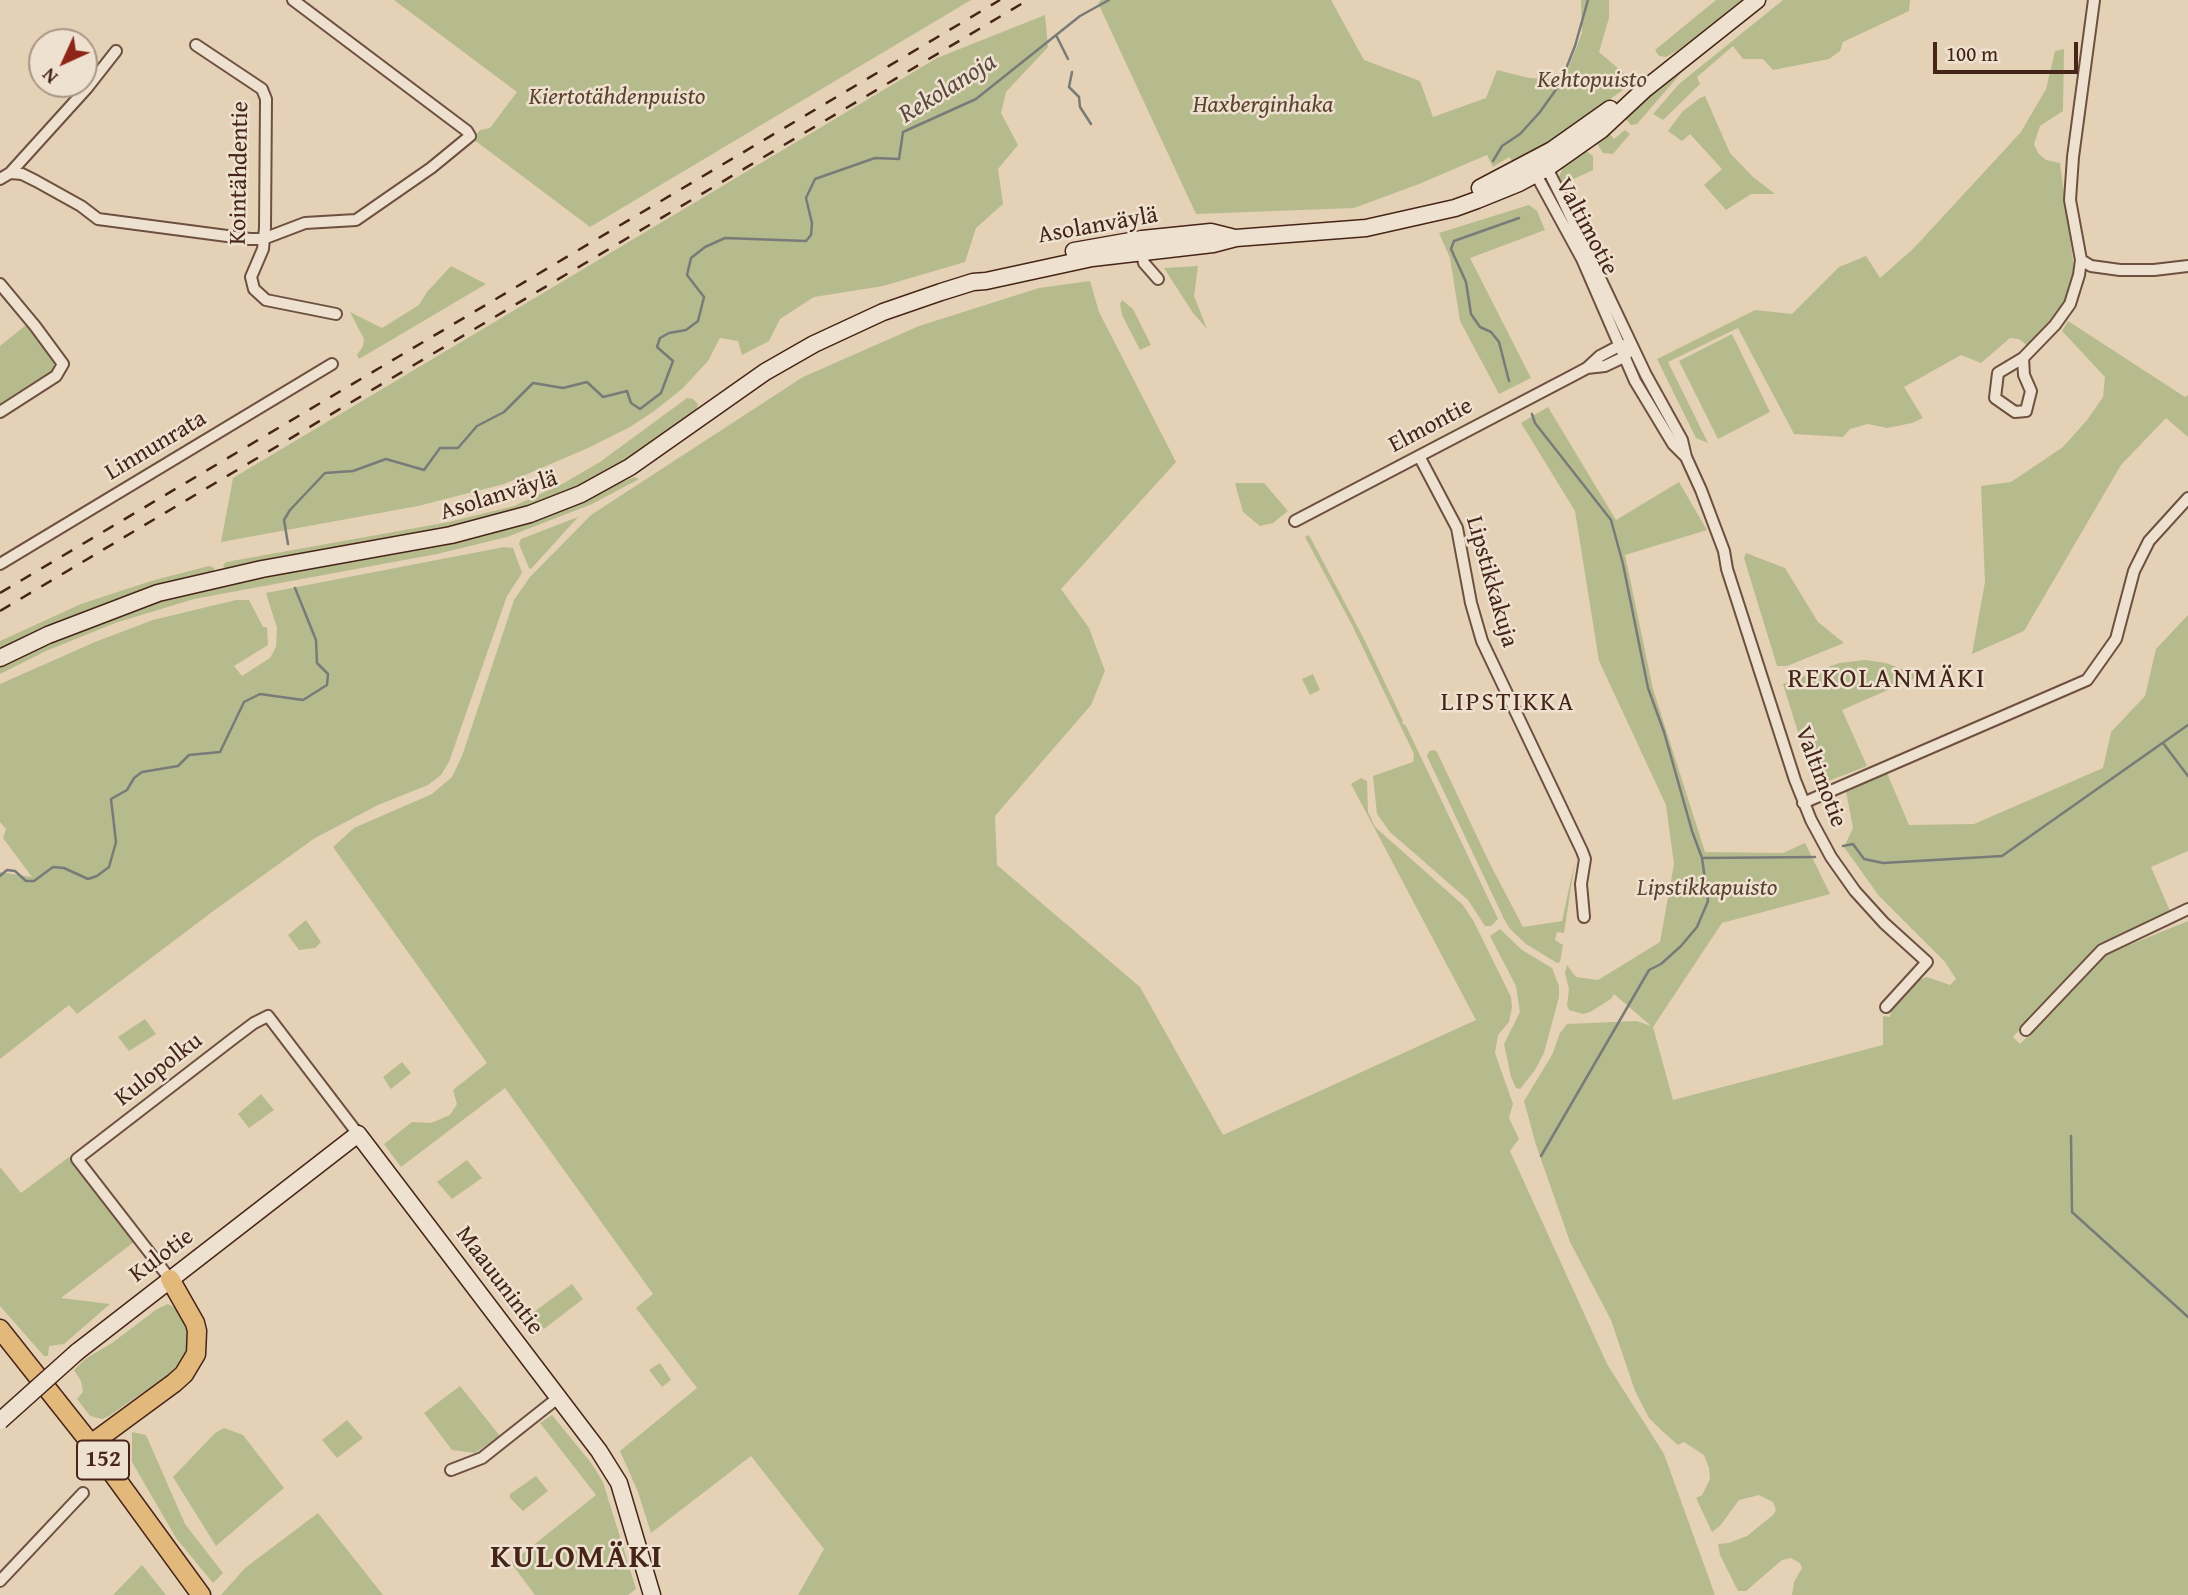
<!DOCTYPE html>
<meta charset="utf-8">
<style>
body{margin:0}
#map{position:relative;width:2188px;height:1595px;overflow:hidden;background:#e5d1b6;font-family:"Gentium Book Plus",serif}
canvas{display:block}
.north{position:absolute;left:28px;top:28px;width:70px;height:70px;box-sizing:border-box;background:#eee1d0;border:2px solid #ab9686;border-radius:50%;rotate:225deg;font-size:19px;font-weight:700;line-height:28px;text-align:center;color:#462518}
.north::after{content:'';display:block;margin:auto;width:24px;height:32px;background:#8f2418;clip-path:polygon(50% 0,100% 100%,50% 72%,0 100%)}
.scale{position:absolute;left:1933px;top:42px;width:145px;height:32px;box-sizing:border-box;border:4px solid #462518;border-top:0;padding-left:9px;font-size:21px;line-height:24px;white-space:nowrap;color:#462518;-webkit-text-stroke:5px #eee1d0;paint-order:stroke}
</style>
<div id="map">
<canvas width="2188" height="1595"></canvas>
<div class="north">N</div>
<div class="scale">100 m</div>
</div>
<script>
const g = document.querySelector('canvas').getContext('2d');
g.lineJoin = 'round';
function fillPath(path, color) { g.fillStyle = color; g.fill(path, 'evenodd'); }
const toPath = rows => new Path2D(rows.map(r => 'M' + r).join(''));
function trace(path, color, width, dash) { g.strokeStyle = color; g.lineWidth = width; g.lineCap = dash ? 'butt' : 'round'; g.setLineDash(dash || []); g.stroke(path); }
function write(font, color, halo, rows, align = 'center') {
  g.font = font + ' "Gentium Book Plus",serif'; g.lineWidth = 5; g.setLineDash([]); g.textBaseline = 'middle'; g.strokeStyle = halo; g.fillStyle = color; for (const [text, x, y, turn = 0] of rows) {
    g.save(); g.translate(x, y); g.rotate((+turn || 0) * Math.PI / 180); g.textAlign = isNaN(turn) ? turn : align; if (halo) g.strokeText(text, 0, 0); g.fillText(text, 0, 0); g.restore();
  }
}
const green = toPath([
 [394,0,971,0,590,227,473,139,480,130,490,128,517,92],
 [1101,0,1331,0,1364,60,1420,81,1433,117,1486,98,1497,70,1529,78,1550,79,1568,69,1582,33,1581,0,1609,0,1609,18,1599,52,1634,82,1517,166,1509,157,1493,167,1487,155,1419,184,1354,208,1196,214,1098,3],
 [1716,0,1743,0,1680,49,1666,57,1659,56,1655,50],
 [1783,0,1910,0,1909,11,1843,42,1840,51,1829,59,1773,70,1763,59,1743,59,1733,46,1697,77,1700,84,1663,120,1653,114,1679,84],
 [1759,6,1759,10,1683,71,1637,124,1631,125,1625,118,1650,94],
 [1045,15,1048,47,1006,92,1001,113,1018,145,998,169,1003,204,976,228,965,262,883,286,814,297,780,319,769,341,742,355,738,341,720,338,708,361,682,389,653,412,630,427,588,448,504,484,418,506,221,542,233,478,937,58],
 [2064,49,2063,111,2040,126,2034,144,2038,153,2046,160,2060,163,2075,276,2066,300,2038,337,2028,346,2019,339,2010,338,1981,363,1961,355,1904,387,1923,418,1912,423,1887,428,1868,424,1850,429,1843,437,1794,434,1738,328,1668,362,1708,443,1696,438,1657,359,1755,310,1792,314,1839,267,1866,256,1880,278,1914,248,2021,132,2046,89,2055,51],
 [1705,96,1730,153,1753,177,1775,194,1751,194,1726,210,1704,185,1722,169,1690,134,1682,141,1668,131,1682,112,1700,98],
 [1625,130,1630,134,1613,154,1603,153,1596,142,1608,132,1614,139],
 [1585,150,1593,156,1593,170,1561,185,1559,177,1563,167,1573,157],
 [1529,205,1537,211,1545,230,1470,258,1531,378,1499,394,1460,321,1450,258,1439,233],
 [451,266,486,284,359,359,357,355,363,346,364,339,350,312,382,328,419,305,427,292],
 [1198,266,1194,296,1207,329,1193,313,1164,268],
 [1090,281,1099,312,1176,462,1061,589,1089,628,1105,671,1091,705,995,816,997,865,1140,987,1223,1135,1476,1020,1351,784,1361,778,1367,781,1368,812,1375,827,1463,905,1474,922,1511,997,1512,1007,1509,1022,1498,1035,1495,1053,1513,1104,1509,1118,1519,1139,1510,1151,1607,1364,1664,1454,1715,1595,798,1595,824,1549,751,1456,651,1533,638,1492,620,1451,697,1388,636,1308,653,1294,505,1088,401,1167,384,1144,412,1122,431,1123,450,1115,457,1104,453,1090,487,1063,333,847,354,828,432,794,452,777,462,756,514,600,530,577,591,515,803,377,919,326,1039,288],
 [1122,300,1133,309,1151,345,1140,350,1122,315,1120,304],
 [2068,321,2185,397,2188,395,2188,437,2166,418,2121,465,2024,631,1972,654,1985,582,1981,486,2011,482,2063,447,2087,420,2103,397,2105,377,2062,331],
 [26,325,54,361,54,368,43,378,0,407,0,346],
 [1732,334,1770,412,1718,439,1679,361],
 [687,398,693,399,698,404,695,414,660,441,596,480,501,518,242,568,225,569,223,565,226,562,449,522,514,506,564,483,600,462],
 [1548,407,1616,520,1679,482,1707,530,1625,555,1653,689,1705,852,1783,853,1805,843,1830,894,1722,923,1653,1027,1673,1100,1883,1045,1883,1016,1890,1017,1892,1008,1918,980,1927,977,1950,985,1956,979,1945,962,1879,896,1844,847,1853,828,1846,791,1887,773,1909,825,1974,824,2103,768,2111,732,2145,696,2156,649,2188,615,2188,851,2151,867,2170,911,2097,947,2013,1037,2020,1044,2107,954,2188,921,2188,1595,1792,1595,1794,1582,1802,1568,1800,1563,1791,1558,1782,1560,1746,1591,1738,1591,1720,1555,1718,1544,1729,1543,1747,1536,1773,1515,1776,1510,1773,1502,1759,1495,1739,1500,1720,1526,1712,1532,1696,1498,1702,1495,1710,1479,1709,1468,1704,1455,1684,1442,1678,1445,1661,1430,1649,1418,1635,1391,1611,1320,1570,1242,1536,1145,1524,1101,1552,1055,1560,1033,1567,1024,1637,1021,1651,1026,1614,994,1611,999,1590,1012,1583,1014,1569,1010,1567,1005,1569,989,1565,973,1567,965,1576,977,1598,980,1660,942,1674,864,1666,805,1599,661,1575,511,1521,423],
 [634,477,639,479,592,504,507,537,437,554,194,599,115,623,46,651,0,674,0,664,21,653,157,600,243,580,465,540,523,523],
 [1235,483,1264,483,1288,511,1273,523,1260,526,1243,512],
 [578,517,531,569,529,568,519,544,521,539],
 [1309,535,1365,641,1403,721,1402,723,1406,726,1498,919,1491,926,1485,926,1468,900,1390,832,1377,814,1373,776,1413,762,1414,754,1352,625,1305,537],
 [504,547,513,548,522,573,507,596,449,762,441,775,428,785,378,805,315,838,212,912,77,1014,69,1005,0,1059,0,872,32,877,3,838,6,829,0,822,0,684,95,642,153,620,236,600,249,600,263,627,267,627,268,645,234,666,242,676,270,658,276,647,277,628,266,593],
 [1746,553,1785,568,1818,622,1844,643,1787,666,1777,666,1744,558],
 [209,566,215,568,210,575,100,605,0,649,0,641,81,604,151,581],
 [1865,660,1886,663,1920,676,1842,710,1867,766,1821,784,1813,780,1783,684,1839,663],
 [1313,674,1320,690,1310,695,1302,679],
 [1434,750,1437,752,1489,862,1523,927,1562,921,1575,861,1564,933,1557,932,1555,940,1563,945,1560,962,1557,963,1526,944,1510,929,1504,919,1427,756,1429,751],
 [306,920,321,942,315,948,299,950,288,935],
 [1500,929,1522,950,1552,968,1559,986,1559,997,1544,1053,1535,1070,1520,1089,1516,1088,1511,1077,1504,1044,1520,1012,1516,986,1490,936],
 [145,1019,156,1034,129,1051,118,1037],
 [402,1062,411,1073,391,1089,383,1077],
 [261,1094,274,1110,249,1128,238,1114],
 [69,1157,134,1242,61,1298,110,1304,64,1344,49,1346,48,1356,44,1356,0,1306,0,1167,21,1193],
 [467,1160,482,1178,452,1199,437,1182],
 [572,1284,583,1299,544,1329,531,1314],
 [168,1304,177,1309,188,1324,190,1344,179,1363,168,1375,109,1416,102,1419,90,1416,77,1399,83,1392,81,1381,74,1370,85,1359,112,1343,157,1309],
 [660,1363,671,1380,662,1387,649,1370],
 [460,1386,500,1436,475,1453,452,1450,424,1413],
 [552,1415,592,1464,603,1482,636,1589,628,1595,535,1595,511,1563,596,1495,540,1423],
 [347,1420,363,1438,337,1458,322,1440],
 [224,1428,243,1435,284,1488,216,1546,173,1477,215,1433],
 [132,1432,146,1435,185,1524,223,1573,213,1583,176,1538,132,1462],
 [536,1476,548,1491,523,1511,510,1498,510,1494],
 [318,1513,383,1595,221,1595,245,1568],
 [142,1565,166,1595,113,1595]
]);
const stream = toPath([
 [1056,35,1068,59],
 [1072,72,1069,87,1079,97,1080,107,1091,124],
 [1493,161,1502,146,1520,134,1540,112,1560,84,1575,46,1588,0],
 [1509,381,1499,342,1491,332,1480,327,1471,314,1466,282,1451,249,1454,241,1519,218],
 [1532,414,1535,423,1611,520,1623,564,1648,688,1664,732,1692,831,1702,858,1815,857],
 [288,544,284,520,290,510,325,473,353,471,386,459,424,470,440,448,458,448,477,426,504,412,533,383,563,388,587,382,603,397,627,391,631,403,640,409,661,393,673,361,657,347,660,338,669,333,686,330,698,321,704,297,687,275,691,258,705,247,725,238,806,241,811,235,812,223,806,198,815,179,875,158,899,159,903,132,976,99,1080,16,1109,0],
 [2163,743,2188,776],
 [1843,846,1853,844,1864,859,1883,863,2002,856,2188,725],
 [0,876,7,870,15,871,26,881,34,881,53,867,64,868,88,879,97,876,109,867,116,842,111,799,127,790,134,778,142,772,178,766,189,755,220,752,244,702,260,694,303,700,327,685,328,674,317,663,316,640,295,588],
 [2071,1136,2072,1212,2188,1317],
 [1541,1156,1649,970,1661,964,1681,946,1697,927,1708,901,1702,858]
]);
const street = toPath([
 [196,45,262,89,266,99,265,228,263,249,251,277,254,289,266,300,336,314],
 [1542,166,1547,168,1561,196,1646,375,1682,440,1686,457,1701,490,1724,551,1727,569,1795,780,1811,820,1831,857,1855,891,1884,923,1927,962,1886,1007],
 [1534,171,1582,259,1635,381,1673,444,1686,457],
 [10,173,22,174,36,181,81,206,98,219,250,239,263,239,305,223,356,220,431,168,470,136,467,131,293,0],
 [0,179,10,173,87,88,116,51],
 [1141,249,1144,263,1158,279],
 [2081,260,2091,266,2120,270,2154,270,2188,266],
 [0,284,35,326,63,364,56,376,0,412],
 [2023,358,2024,375,2031,391,2026,411,2015,412,1995,398,1998,373,2023,358,2055,325,2070,304,2079,275,2081,260,2070,200,2073,157,2094,0],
 [1587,368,1600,356,1619,346,1626,345],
 [1419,456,1457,528,1471,603,1482,641,1582,851,1585,859,1581,884,1584,917],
 [1295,521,1572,376,1587,368,1605,366,1624,357,1627,354],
 [0,564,332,364],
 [1803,803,2087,680,2116,639,2134,571,2149,541,2188,498],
 [2026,1030,2102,950,2188,909],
 [170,1279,77,1159,234,1038,254,1023,268,1016,358,1134],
 [451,1470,482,1458,559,1397],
 [0,1581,83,1493]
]);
const secondary = toPath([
 [1480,188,1552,150,1610,109],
 [1074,251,1142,239,1211,232,1235,238],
 [0,658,48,635,158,593,262,569,451,535,530,514,581,494,630,467,765,372,814,344,883,312,941,292,973,282,986,281,1092,258,1213,244,1236,238,1366,228,1455,208,1477,200,1519,183,1547,168,1601,130,1645,89,1757,0],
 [77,1352,358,1134,599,1451,619,1483,652,1595]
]);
const primary = toPath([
 [0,1329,91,1444,201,1595],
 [91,1444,174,1383,184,1374,196,1354,197,1331,195,1323,170,1279]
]);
const rail = toPath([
 [0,593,1000,0],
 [0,611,1028,0]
]);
const secondaryBridge = toPath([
 [0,1421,77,1352]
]);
const shields = [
 [103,1460,52]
];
const shieldNames = [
 ["152",103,1460]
];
const parkNames = [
 ["Kehtopuisto",1592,81],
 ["Kiertotähdenpuisto",617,98],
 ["Haxberginhaka",1263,106],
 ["Lipstikkapuisto",1707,889]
];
const streetNames = [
 ["Kointähdentie",240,173,-89],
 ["Asolanväylä",1098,226,-10],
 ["Valtimotie",1586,227,62],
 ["Elmontie",1431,426,-28],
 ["Linnunrata",156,446,-31],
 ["Asolanväylä",499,496,-17],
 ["Lipstikkakuja",1491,582,74],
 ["Valtimotie",1820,777,69],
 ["Kulopolku",159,1070,-38],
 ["Kulotie",162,1256,-37],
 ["Maauunintie",499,1281,53]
];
const waterNames = [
 ["Rekolanoja",948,89,-32]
];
const neighbourhoodNames = [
 ["LIPSTIKKA",1508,703]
];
const quarterNames = [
 ["REKOLANMÄKI",1887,680]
];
const districtNames = [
 ["KULOMÄKI",577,1559]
];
fillPath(green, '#b6bb8d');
trace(stream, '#787b78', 2.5);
trace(street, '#6e5040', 14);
trace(secondary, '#462518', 19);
trace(primary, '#462518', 21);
trace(street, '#eee1d0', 10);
trace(secondary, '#eee1d0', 16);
trace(primary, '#e2b87b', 18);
trace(rail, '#462518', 2.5, [12, 12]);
trace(secondaryBridge, '#462518', 19, []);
trace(secondaryBridge, '#eee1d0', 16);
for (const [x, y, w] of shields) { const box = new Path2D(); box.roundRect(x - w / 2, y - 19.5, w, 39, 5); g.fillStyle = '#eee1d0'; g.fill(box); trace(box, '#462518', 2); }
write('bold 23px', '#462518', null, shieldNames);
write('italic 24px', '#5c432f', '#eee1d0', parkNames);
write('24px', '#462518', '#eee1d0', streetNames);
write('italic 26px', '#5b4940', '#eee1d0', waterNames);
g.letterSpacing = '2px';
write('26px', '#462518', '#eee1d0', neighbourhoodNames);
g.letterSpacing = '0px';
g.letterSpacing = '2px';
write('28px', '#462518', '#eee1d0', quarterNames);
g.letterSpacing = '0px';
g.letterSpacing = '2px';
write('bold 32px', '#462518', '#eee1d0', districtNames);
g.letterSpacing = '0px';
</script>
